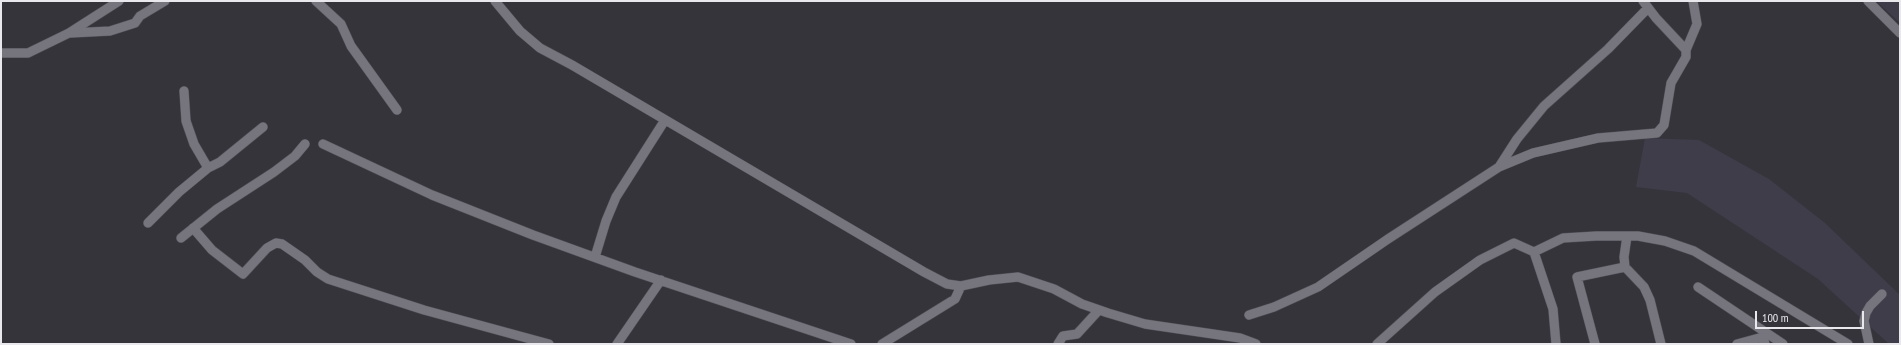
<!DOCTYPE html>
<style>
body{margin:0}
#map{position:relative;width:1901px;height:345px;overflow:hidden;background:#35343b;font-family:"PT Sans Narrow",sans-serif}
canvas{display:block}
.frame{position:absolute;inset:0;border:2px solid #e9e8ed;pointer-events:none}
.scale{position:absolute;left:1755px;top:311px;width:109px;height:18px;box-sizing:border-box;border:2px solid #e9e8ed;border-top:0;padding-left:5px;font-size:12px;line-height:14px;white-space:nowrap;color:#e9e8ed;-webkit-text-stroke:3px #35343b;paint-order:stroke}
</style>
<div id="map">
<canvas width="1901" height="345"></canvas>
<div class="frame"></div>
<div class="scale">100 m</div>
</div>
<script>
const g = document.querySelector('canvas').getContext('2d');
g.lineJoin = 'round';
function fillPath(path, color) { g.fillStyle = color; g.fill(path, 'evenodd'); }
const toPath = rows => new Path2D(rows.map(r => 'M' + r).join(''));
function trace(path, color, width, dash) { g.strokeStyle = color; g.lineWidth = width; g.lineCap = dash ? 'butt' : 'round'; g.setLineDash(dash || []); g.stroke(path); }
const built = toPath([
 [1876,1,1900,1,1900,23],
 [1645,138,1699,140,1769,179,1825,223,1900,295,1900,344,1889,344,1818,279,1687,193,1636,187]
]);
const minor = toPath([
 [316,1,341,24,351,46,397,110],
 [495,1,520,31,540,48,572,65,924,272,947,284,961,286,989,280,1018,277,1054,289,1082,304,1108,313,1145,324,1240,338,1256,344],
 [1643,1,1656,18,1686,50],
 [1868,1,1900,33],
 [71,33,110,31,135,23,140,16,165,1],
 [1,53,28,53,69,33,119,1],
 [184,91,186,121,194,144,208,168],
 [323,144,432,195,533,235,635,272,851,344],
 [1499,167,1517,139,1544,106,1608,49,1648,8],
 [148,223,179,192,208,168,220,162,263,127],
 [193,228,212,250,243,274,267,248,276,243,282,244,305,260,317,272,328,279,424,310,549,344],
 [181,238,217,209,274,172,295,156,305,144],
 [1534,252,1553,309,1556,344],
 [595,257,606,221,616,197,665,120],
 [1698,287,1783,344],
 [1249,315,1274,307,1318,287,1388,239,1499,167,1533,153,1598,138,1657,133,1664,125,1671,83,1686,57,1686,50,1697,24,1693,1],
 [617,344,661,280],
 [882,344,955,299,961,286],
 [1058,344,1063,336,1077,334,1099,310],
 [1377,344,1435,292,1480,260,1514,243,1534,252,1563,238,1596,236,1627,236],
 [1595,344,1577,277,1625,267],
 [1661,344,1650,300,1644,287,1625,267,1624,257,1627,236,1638,236,1665,241,1694,251,1848,344],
 [1737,344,1759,338,1764,340,1765,344],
 [1869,344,1864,321,1866,313,1870,306,1882,294]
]);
fillPath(built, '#3f3d4a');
trace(minor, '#525057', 10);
trace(minor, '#76757e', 9);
</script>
